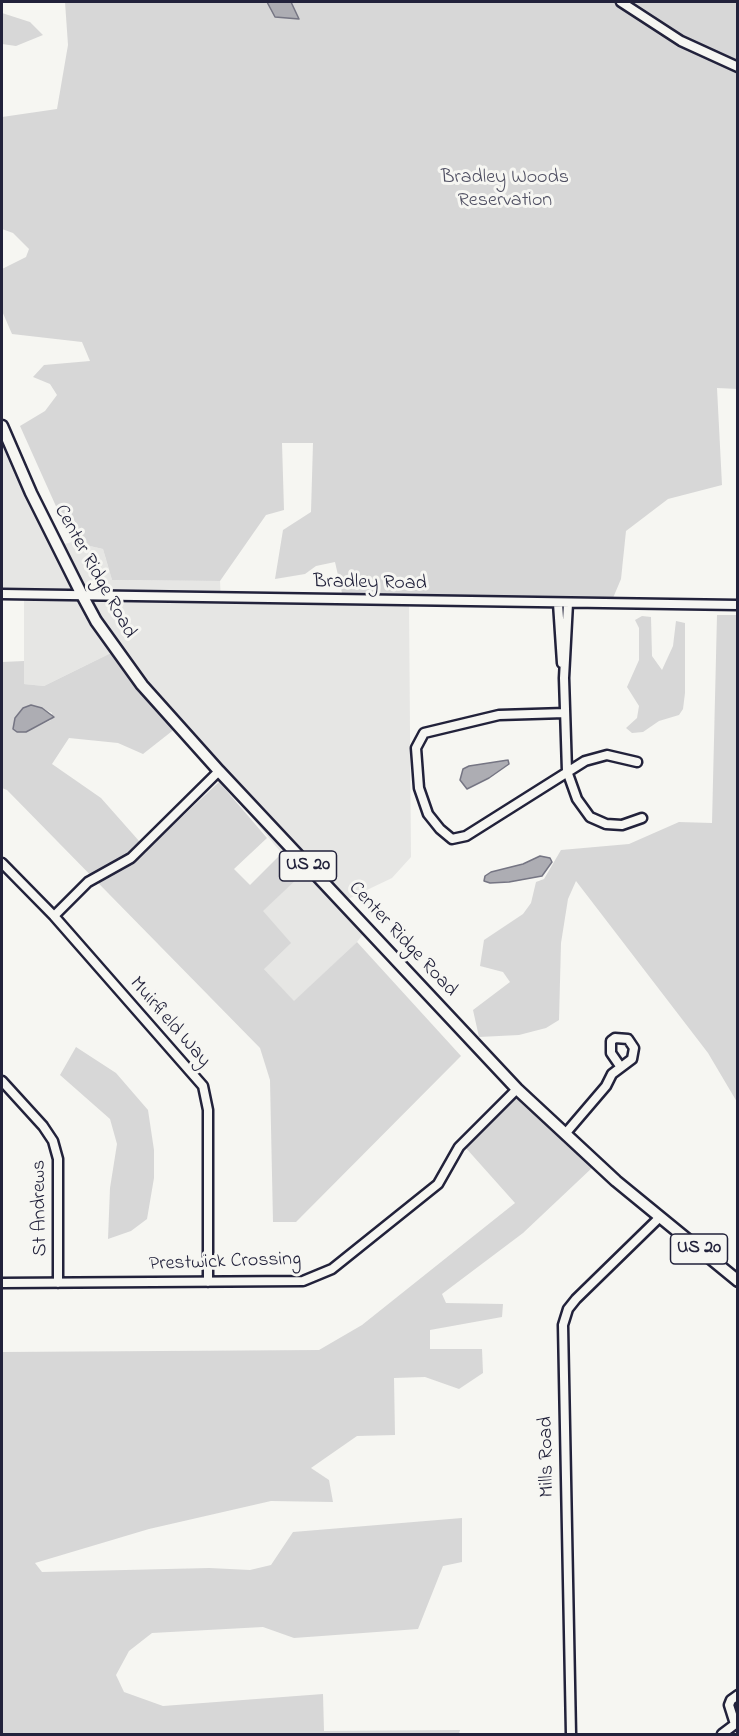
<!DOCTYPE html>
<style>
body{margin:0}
#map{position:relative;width:739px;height:1736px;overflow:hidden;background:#f6f6f2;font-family:"Indie Flower",sans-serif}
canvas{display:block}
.frame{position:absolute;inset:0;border:3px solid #22223b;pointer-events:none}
</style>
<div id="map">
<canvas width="739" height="1736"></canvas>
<div class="frame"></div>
</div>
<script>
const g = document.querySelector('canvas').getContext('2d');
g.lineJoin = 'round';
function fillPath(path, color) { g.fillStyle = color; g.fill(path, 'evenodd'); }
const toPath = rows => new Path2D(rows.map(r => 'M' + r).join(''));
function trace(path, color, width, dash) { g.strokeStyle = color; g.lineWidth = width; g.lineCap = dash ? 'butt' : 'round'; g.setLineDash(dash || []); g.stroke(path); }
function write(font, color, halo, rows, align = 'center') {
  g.font = font + ' "Indie Flower",sans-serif'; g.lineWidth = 6; g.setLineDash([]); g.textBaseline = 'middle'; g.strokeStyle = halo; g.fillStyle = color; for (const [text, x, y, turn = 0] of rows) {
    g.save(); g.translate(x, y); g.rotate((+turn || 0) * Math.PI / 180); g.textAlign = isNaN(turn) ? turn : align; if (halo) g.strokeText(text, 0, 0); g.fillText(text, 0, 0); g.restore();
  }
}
const built = toPath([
 [4,444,54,547,72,542,103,549,112,580,220,581,221,602,409,605,411,857,392,878,346,900,369,926,357,942,294,1002,263,968,262,911,300,875,113,652,44,686,24,684,24,598,2,598,2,445]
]);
const green = toPath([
 [65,2,737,2,738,389,717,388,722,485,668,499,626,531,621,579,613,598,342,593,335,562,316,566,305,574,275,579,283,530,311,512,313,443,282,443,284,510,266,515,220,581,112,580,103,549,72,542,20,426,45,411,57,395,50,384,33,377,44,365,90,361,82,342,12,334,2,311,2,269,26,257,29,249,13,233,2,229,2,117,57,109,68,45],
 [2,13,30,22,43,35,16,46,2,44],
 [717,615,738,615,737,1102,708,1053,576,881,568,899,561,943,559,1020,546,1028,519,1035,479,1037,473,1010,510,982,503,972,480,966,484,940,523,914,531,903,536,882,544,879,561,850,629,844,679,822,712,823],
 [642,616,651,617,652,656,662,670,673,646,676,621,685,623,685,693,683,709,679,715,659,721,643,732,632,733,626,728,637,718,639,706,627,687,639,660,639,628,635,620],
 [113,652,176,728,143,754,118,743,69,738,52,764,101,798,147,850,219,782,267,838,234,869,250,885,280,855,300,876,263,911,291,943,264,969,294,1001,357,942,461,1056,296,1222,273,1222,270,1080,260,1048,7,790,2,788,2,662,24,661,24,684,44,686],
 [23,708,42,708,52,713,51,720,26,732,13,729,15,718],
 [76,1047,116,1073,148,1110,154,1150,154,1178,147,1219,131,1231,108,1239,110,1188,117,1144,110,1119,60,1075],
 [518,1095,593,1167,523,1233,442,1294,446,1303,503,1304,502,1317,430,1330,430,1349,482,1349,483,1373,459,1389,425,1377,394,1378,395,1435,357,1436,311,1468,329,1480,333,1502,271,1501,149,1529,35,1563,42,1572,209,1568,250,1570,271,1565,293,1532,462,1518,462,1562,443,1566,418,1629,294,1638,263,1627,152,1633,129,1651,116,1675,124,1692,163,1706,323,1694,324,1731,460,1730,459,1734,2,1734,2,1352,319,1350,362,1325,515,1203,465,1147]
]);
const water = toPath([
 [267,2,291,2,299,19,275,17,267,2],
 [31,705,42,708,54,717,26,732,17,732,13,729,15,718,23,708,31,705],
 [508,760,509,764,489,778,467,789,460,780,463,769,469,766,508,760],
 [540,856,550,858,552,862,542,876,509,882,490,883,484,881,485,876,491,872,523,864,540,856]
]);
const minor = toPath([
 [621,2,681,41,738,67],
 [2,594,738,605],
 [558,603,562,663],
 [568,603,564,678,567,771,577,799,590,817,606,824,622,825,642,818],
 [565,713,499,715,424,733,416,748,419,788,428,814,440,829,452,839,466,836,585,761,607,755,637,762],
 [2,863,54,916,203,1086,208,1110,208,1282],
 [54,916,88,882,131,858,219,771],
 [2,1081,43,1126,53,1141,58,1159,58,1283],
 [565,1134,606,1086,612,1074,632,1059,634,1048,628,1039,615,1038,611,1041,611,1053,620,1066],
 [2,1283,303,1281,332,1269,438,1184,459,1147,517,1089],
 [735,1724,729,1705,731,1700,738,1695],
 [571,1734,563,1325,568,1309,576,1299,660,1217],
 [722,1734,738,1722]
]);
const major = toPath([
 [2,426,31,493,82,595,96,621,142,685,219,771,517,1089,616,1181,738,1281]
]);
const shields = [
 [308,866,57],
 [699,1249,57]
];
const shieldNames = [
 ["US 20",308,866],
 ["US 20",699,1249]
];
const parkNames = [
 ["Bradley Woods",505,179],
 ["Reservation",505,202]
];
const streetNames = [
 ["Center Ridge Road",94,572,61],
 ["Bradley Road",370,584,1],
 ["Center Ridge Road",402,940,47],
 ["Muirfield Way",169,1023,49],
 ["St Andrews",41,1208,-91],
 ["Prestwick Crossing",225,1263,-2],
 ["Mills Road",548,1457,-91]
];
fillPath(built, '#e6e6e4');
fillPath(green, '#d7d7d7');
fillPath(water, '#adadb3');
trace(water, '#757583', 1.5);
trace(minor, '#22223b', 13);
trace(major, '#22223b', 15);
trace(minor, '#f6f6f2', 8);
trace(major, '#f6f6f2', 10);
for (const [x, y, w] of shields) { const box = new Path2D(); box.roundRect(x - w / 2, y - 15, w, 30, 4.5); g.fillStyle = '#f6f6f2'; g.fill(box); trace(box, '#22223b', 1.5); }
write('bold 18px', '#22223b', null, shieldNames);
write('20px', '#4f4f62', '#f6f6f2', parkNames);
write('20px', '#22223b', '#f6f6f2', streetNames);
</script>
